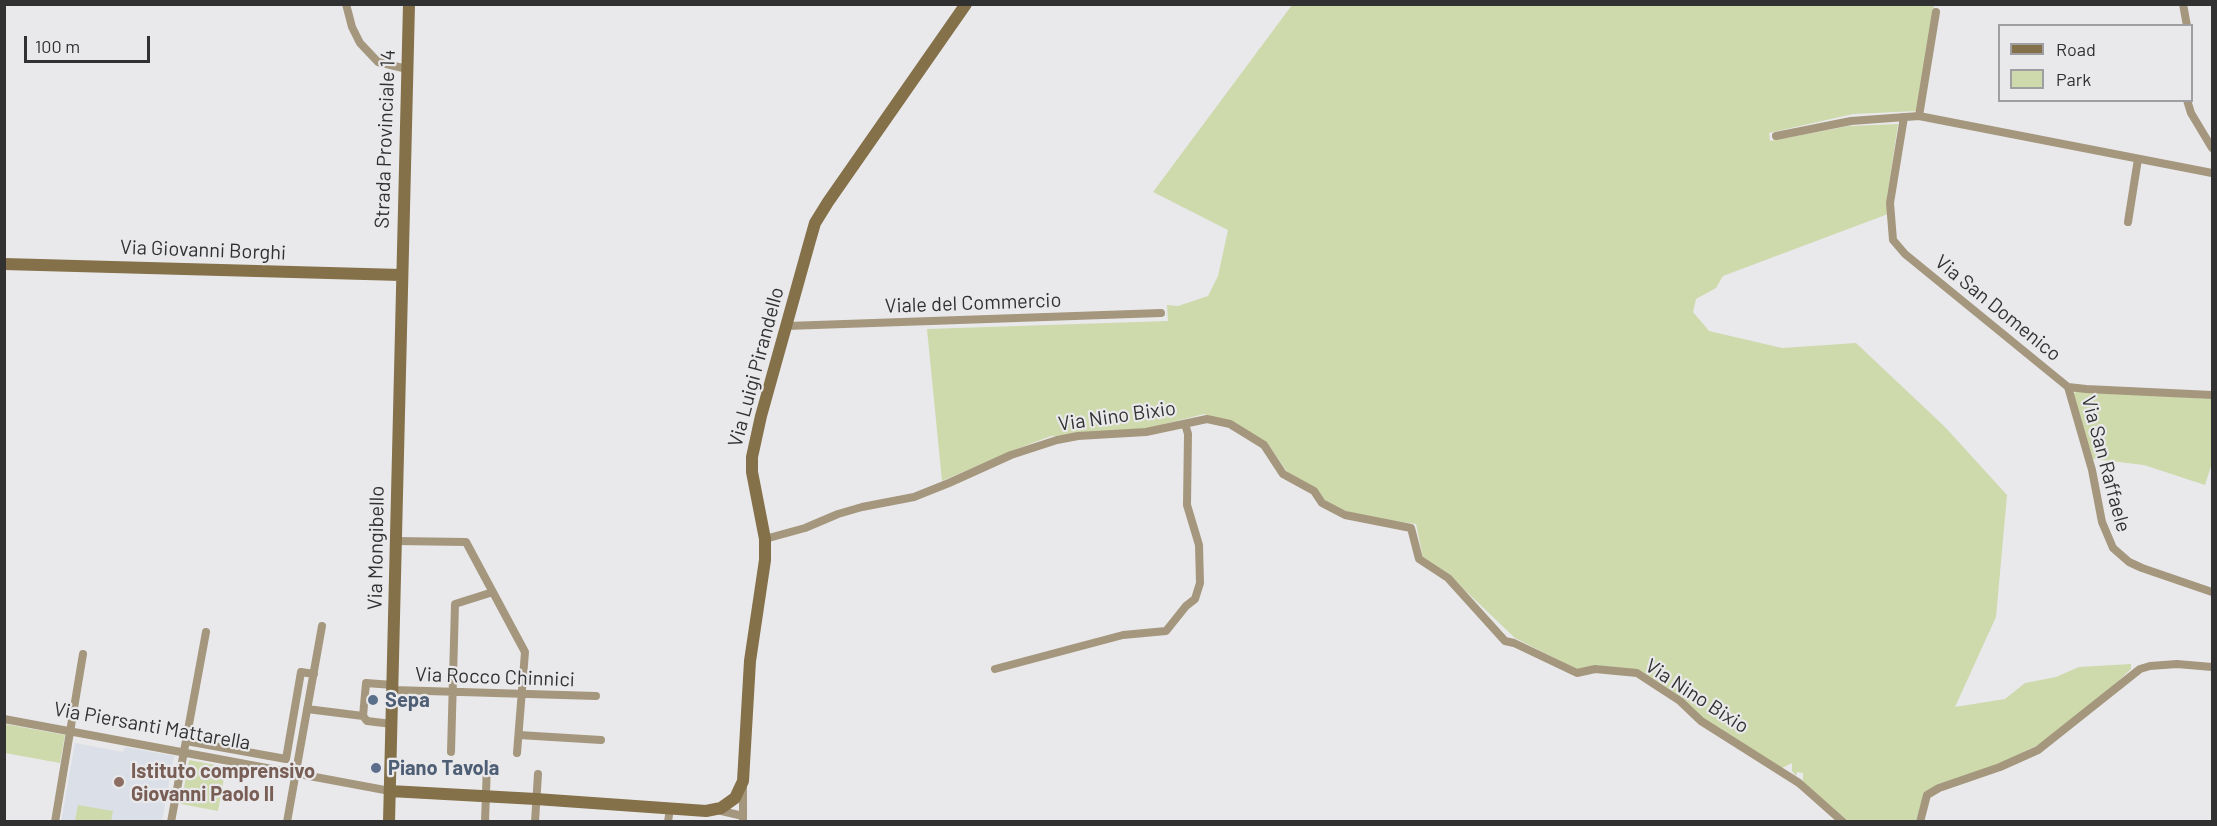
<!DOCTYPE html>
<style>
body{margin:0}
#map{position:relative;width:2217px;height:826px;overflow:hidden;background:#e9e9eb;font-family:Barlow,sans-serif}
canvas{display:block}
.frame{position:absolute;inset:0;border:6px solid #313132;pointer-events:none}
.legend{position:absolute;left:1998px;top:24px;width:195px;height:78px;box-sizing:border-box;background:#e9e9eb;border:2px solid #9f9fa1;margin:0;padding:8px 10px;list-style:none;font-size:18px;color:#313132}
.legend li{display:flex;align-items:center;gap:12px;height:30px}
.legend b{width:30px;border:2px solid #9f9fa1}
.scale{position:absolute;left:24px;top:36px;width:126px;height:27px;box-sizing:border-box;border:3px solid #313132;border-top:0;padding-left:8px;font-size:18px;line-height:21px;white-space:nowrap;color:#313132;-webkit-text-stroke:4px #e9e9eb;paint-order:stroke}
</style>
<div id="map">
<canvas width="2217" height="826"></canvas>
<div class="frame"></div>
<ul class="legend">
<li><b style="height:8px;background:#847049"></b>Road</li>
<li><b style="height:16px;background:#ced9ac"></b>Park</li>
</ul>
<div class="scale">100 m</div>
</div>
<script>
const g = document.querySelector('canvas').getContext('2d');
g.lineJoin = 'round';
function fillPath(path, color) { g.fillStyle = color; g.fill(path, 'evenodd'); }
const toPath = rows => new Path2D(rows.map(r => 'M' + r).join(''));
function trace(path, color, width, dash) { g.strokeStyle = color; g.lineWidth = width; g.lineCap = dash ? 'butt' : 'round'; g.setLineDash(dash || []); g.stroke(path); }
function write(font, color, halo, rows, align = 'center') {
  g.font = font + ' Barlow,sans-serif'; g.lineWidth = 4.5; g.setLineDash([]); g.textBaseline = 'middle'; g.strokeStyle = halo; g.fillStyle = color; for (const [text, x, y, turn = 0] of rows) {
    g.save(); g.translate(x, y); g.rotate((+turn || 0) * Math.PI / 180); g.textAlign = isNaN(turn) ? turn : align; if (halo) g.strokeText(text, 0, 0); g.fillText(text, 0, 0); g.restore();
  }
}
const built = toPath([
 [75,743,123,752,125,747,174,756,162,821,61,822]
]);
const green = toPath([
 [1292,5,1934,5,1917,111,1853,114,1769,133,1770,141,1849,126,1898,124,1887,197,1888,214,1723,276,1716,288,1696,299,1693,312,1709,331,1782,348,1856,343,1945,427,2007,495,1996,617,1955,707,2005,699,2025,683,2056,677,2079,667,2131,664,2131,669,2113,686,2040,744,1999,764,1923,797,1916,821,1848,821,1803,782,1803,773,1797,772,1796,776,1792,771,1792,763,1782,768,1703,720,1638,670,1595,665,1578,670,1515,638,1451,577,1423,558,1416,524,1355,515,1328,503,1316,490,1288,473,1268,444,1235,423,1204,414,1133,432,1051,436,1014,450,942,481,927,329,1168,321,1167,305,1178,306,1208,296,1218,276,1228,230,1153,192],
 [2078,391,2212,399,2212,463,2205,485,2144,465,2093,459,2072,394],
 [5,724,65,735,60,763,5,753],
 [189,760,226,767,218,811,181,804],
 [78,805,113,811,111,821,75,821]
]);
const street = toPath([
 [346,4,352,27,360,43,378,62,407,69],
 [2183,4,2187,26],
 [2187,100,2191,113,2212,148],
 [1919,116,1936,12],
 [1904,117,1890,203,1893,240,1905,254,2068,387,2086,389,2212,395],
 [1776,136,1851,121,1919,116,2212,173],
 [2128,222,2138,159],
 [787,326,1161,313],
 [2068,387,2092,470,2102,522,2113,548,2129,562,2142,568,2212,592],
 [765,539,805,528,838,514,862,507,914,497,949,483,1011,455,1057,440,1078,436,1146,432,1207,419,1230,424,1264,445,1283,474,1314,491,1322,503,1345,515,1411,528,1419,559,1448,578,1505,641,1514,643,1577,673,1595,669,1637,673,1680,701,1701,721,1799,783,1843,822],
 [395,541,466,542,525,652,517,753],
 [995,669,1123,635,1166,631,1186,606,1195,599,1200,583,1199,545,1187,505,1188,434,1185,424],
 [393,690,596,696],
 [307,709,363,716,367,721,392,724],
 [363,716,366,683,393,685],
 [4,719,390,791],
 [519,735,601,740],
 [186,741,286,759,301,672,314,674],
 [451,752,455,604,493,592],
 [717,810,743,816],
 [55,822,83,654],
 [171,822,206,632],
 [287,822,322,626],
 [485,822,487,764],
 [535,822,538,774],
 [668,822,670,808],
 [743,822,743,786],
 [1920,822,1927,795,1939,788,2000,767,2038,750,2140,669,2150,666,2177,664,2212,667]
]);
const secondary = toPath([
 [4,264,401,275],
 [390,791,536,799,706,811,721,808,735,798,743,781,750,661,765,560,765,539,752,472,752,457,761,416,809,244,815,223,828,202,966,4],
 [389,822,409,4]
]);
const markers = [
 [373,700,6,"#5c6f8a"],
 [376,768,6,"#5c6f8a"],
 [119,782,6,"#8d6e63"]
];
const streetNames = [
 ["Strada Provinciale 14",385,139,-88],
 ["Via Giovanni Borghi",203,250,2],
 ["Viale del Commercio",973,303,-2],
 ["Via San Domenico",1998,308,39],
 ["Via Luigi Pirandello",756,367,-75],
 ["Via Nino Bixio",1117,416,-8],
 ["Via San Raffaele",2106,464,75],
 ["Via Mongibello",376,548,-89],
 ["Via Rocco Chinnici",495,677,2],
 ["Via Nino Bixio",1697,696,33],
 ["Via Piersanti Mattarella",152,726,10]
];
const serviceNames = [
 ["Sepa",385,700],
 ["Piano Tavola",388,768]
];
const educationNames = [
 ["Istituto comprensivo",131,771],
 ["Giovanni Paolo II",131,794]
];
fillPath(built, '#dbdfe8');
fillPath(green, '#ced9ac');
trace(street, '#a5977e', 8);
trace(secondary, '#847049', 12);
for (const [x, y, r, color] of markers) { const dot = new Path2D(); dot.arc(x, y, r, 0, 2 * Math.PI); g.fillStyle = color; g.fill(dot); trace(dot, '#e9e9eb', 2); }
write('20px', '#313132', '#e9e9eb', streetNames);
write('bold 20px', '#4e5e75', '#e9e9eb', serviceNames, 'left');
write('bold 20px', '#785e54', '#e9e9eb', educationNames, 'left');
</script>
